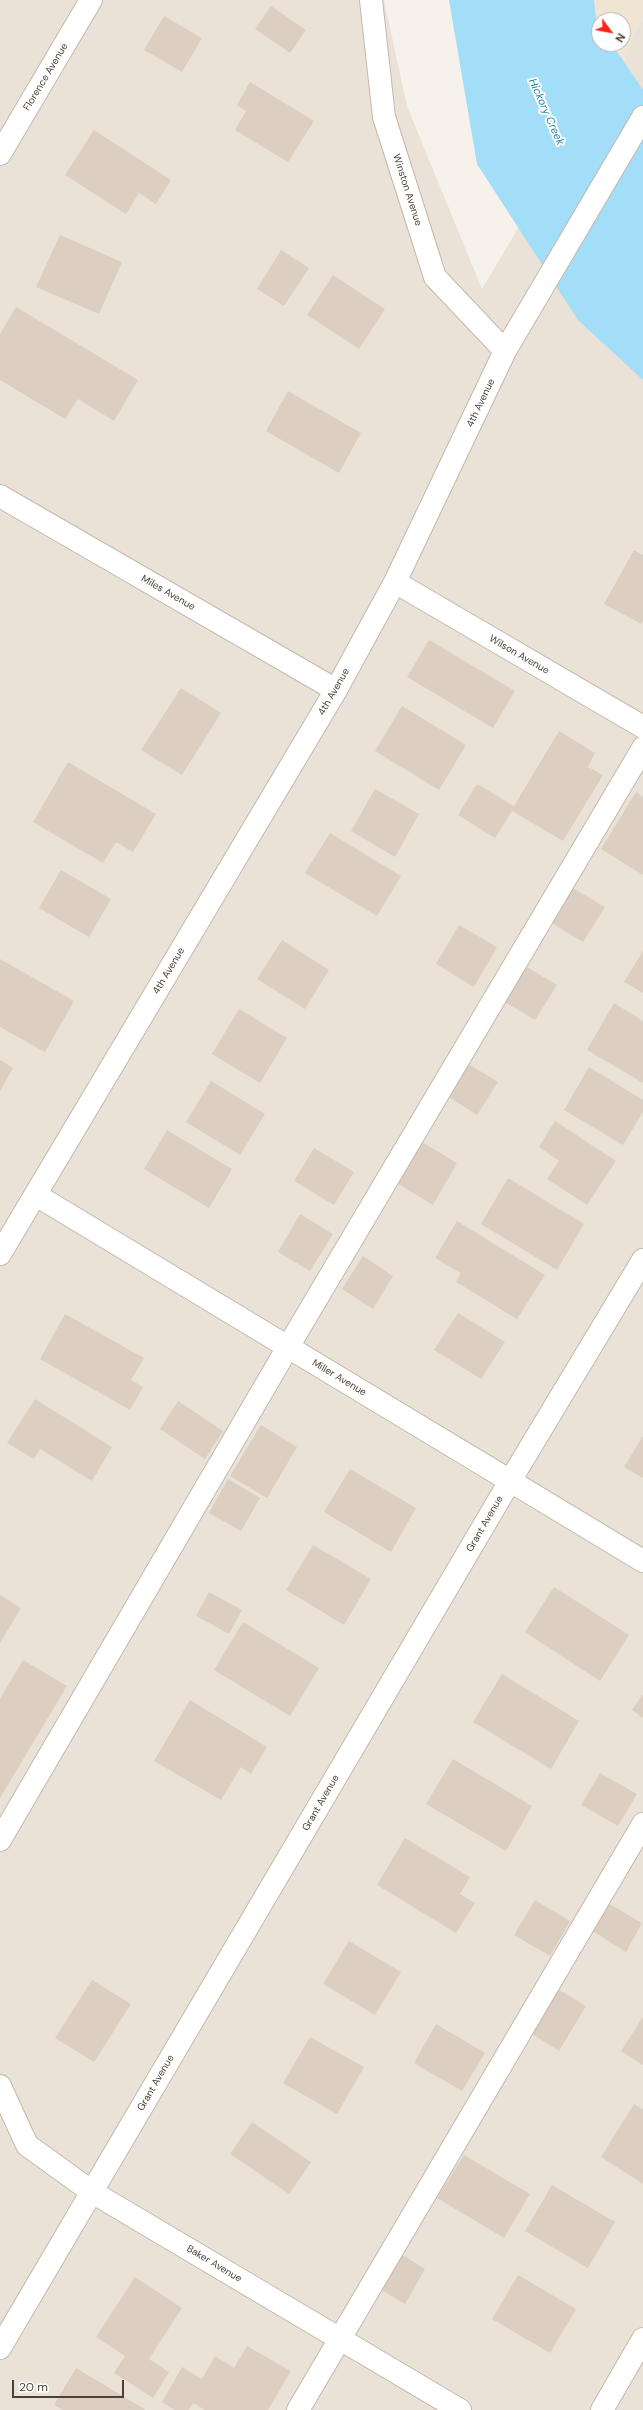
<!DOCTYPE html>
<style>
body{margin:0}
#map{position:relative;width:643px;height:2410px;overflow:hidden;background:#f6f1ea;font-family:"DM Sans",sans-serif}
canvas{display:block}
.north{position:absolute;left:591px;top:12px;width:40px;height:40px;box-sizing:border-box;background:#fff;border:1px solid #b7b3af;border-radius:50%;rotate:122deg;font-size:11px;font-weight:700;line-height:16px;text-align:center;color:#4b4137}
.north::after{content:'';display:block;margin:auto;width:14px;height:18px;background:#ff2018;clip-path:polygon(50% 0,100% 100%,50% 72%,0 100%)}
.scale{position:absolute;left:12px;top:2380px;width:112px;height:18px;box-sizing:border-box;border:2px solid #4b4137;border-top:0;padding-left:5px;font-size:12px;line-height:14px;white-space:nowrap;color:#4b4137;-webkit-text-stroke:3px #fff;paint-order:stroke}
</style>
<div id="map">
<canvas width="643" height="2410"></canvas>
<div class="north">N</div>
<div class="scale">20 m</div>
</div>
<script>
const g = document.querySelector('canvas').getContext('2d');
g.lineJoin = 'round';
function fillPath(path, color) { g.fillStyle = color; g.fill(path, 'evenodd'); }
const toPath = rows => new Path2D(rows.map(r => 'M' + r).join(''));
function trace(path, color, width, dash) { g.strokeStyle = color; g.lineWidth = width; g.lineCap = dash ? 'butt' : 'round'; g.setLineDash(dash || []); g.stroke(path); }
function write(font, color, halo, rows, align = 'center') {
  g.font = font + ' "DM Sans",sans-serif'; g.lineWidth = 4; g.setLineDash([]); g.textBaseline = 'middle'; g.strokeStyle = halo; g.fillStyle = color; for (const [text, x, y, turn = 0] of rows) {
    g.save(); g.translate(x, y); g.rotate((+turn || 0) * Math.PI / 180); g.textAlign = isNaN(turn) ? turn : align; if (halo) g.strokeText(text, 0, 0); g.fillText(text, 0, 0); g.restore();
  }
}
const residential = toPath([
 [0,0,384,0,407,106,482,289,643,17,643,2410,0,2410]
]);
const education = toPath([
 [594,0,643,0,643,17,633,34,625,62,612,44,623,44,623,20,599,20,598,35]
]);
const water = toPath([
 [449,0,594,0,599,44,612,44,643,90,643,380,578,320,477,164]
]);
const building = toPath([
 [271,6,306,30,290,53,255,29],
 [164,16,202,38,182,72,144,50],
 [250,82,314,121,288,162,235,130,246,111,237,105],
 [94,130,171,180,156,204,139,193,126,214,65,175],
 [60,235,122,262,99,314,36,287],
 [281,250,309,268,284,306,257,289],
 [333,275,385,309,359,349,307,315],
 [16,307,138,380,114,421,78,399,65,419,0,380,0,334],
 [288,391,361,433,339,473,266,431],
 [634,550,643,555,643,621,641,624,604,604],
 [429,640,515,691,493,728,407,677],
 [181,688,221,713,182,775,141,750],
 [402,706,466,745,439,790,375,751],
 [559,731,595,753,588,767,603,775,563,841,512,811,495,838,458,815,477,784,514,806],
 [68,762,156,814,133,852,116,842,103,863,33,822],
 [375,789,419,814,395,857,351,831],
 [636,792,643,797,643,875,601,849],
 [330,833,401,876,377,916,305,873],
 [61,870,111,899,89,937,39,908],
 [571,887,605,907,583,942,550,922],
 [459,925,497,947,474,987,436,964],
 [282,940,329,970,305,1009,257,979],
 [643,951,643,993,624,982],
 [0,959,74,1001,45,1052,0,1027],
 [525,966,557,985,535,1020,503,1001],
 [614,1003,643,1021,643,1083,587,1050],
 [239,1009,287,1038,260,1083,212,1054],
 [0,1060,13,1068,0,1091],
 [467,1063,498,1082,477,1115,446,1095],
 [589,1067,643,1100,643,1112,623,1145,564,1110],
 [211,1081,265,1114,240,1155,186,1122],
 [555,1121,616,1161,587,1205,547,1179,559,1161,539,1147],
 [167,1130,232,1169,209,1208,144,1169],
 [420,1141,457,1163,433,1205,395,1182],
 [314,1148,354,1172,334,1205,294,1181],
 [508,1178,584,1224,557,1270,481,1224],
 [300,1214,333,1234,310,1271,278,1252],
 [457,1221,545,1275,517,1319,456,1282,461,1273,435,1258],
 [363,1256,393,1276,373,1309,342,1289],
 [458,1313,505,1342,481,1379,434,1350],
 [65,1314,144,1358,131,1380,143,1387,130,1410,40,1359],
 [35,1399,112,1447,92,1481,40,1449,34,1459,7,1443],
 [178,1401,223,1431,205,1459,160,1429],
 [261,1425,297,1447,267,1498,230,1476],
 [643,1436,643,1478,624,1467],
 [350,1469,416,1508,391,1552,324,1512],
 [228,1479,260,1498,241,1531,209,1513],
 [313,1545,371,1579,344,1625,286,1590],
 [554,1587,629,1635,600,1681,525,1632],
 [209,1592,242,1610,229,1634,196,1616],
 [0,1595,21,1608,0,1643],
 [243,1622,319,1668,290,1716,214,1670],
 [23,1660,67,1686,0,1798,0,1699],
 [502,1674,579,1721,551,1769,473,1722],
 [643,1694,643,1718,632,1710],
 [190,1700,267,1747,251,1774,241,1767,221,1800,154,1761],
 [453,1759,532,1806,506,1851,426,1804],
 [600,1773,637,1794,618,1826,581,1805],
 [405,1838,470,1877,460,1894,475,1903,456,1933,377,1885],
 [535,1900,570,1921,550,1956,514,1935],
 [608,1903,642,1923,626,1952,591,1930],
 [349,1941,401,1972,375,2015,323,1984],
 [92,1980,131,2004,94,2062,55,2038],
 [556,1988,586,2006,559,2051,529,2032],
 [643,2017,643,2065,621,2051],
 [436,2024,485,2053,462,2091,414,2063],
 [310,2037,364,2067,337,2114,283,2083],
 [634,2104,643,2109,643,2184,601,2157],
 [252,2122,311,2162,289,2194,230,2154],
 [464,2155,530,2194,504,2238,437,2198],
 [552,2185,615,2222,588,2268,525,2231],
 [401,2254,425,2269,405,2304,380,2289],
 [518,2275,576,2309,550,2353,492,2319],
 [135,2277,182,2308,149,2359,169,2372,153,2398,114,2373,125,2356,96,2337],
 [247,2346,291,2371,268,2410,205,2410,193,2403,189,2410,175,2410,162,2402,182,2367,202,2379,215,2356,234,2368],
 [76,2368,146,2410,63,2410,54,2405]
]);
const minor = toPath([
 [371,0,384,117,435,277,505,351],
 [0,154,91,0],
 [0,496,336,690],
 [395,582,643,727],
 [36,1195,643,1561],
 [0,1254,336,690,395,582,505,351,643,117],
 [0,1840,288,1347,643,748],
 [0,2086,27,2145,92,2192,460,2410],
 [0,2348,510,1481,643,1260],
 [298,2410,643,1824],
 [602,2410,643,2339]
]);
const streetNames = [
 ["Florence Avenue",46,77,-59],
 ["Winston Avenue",407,190,72],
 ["4th Avenue",481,403,-64],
 ["Miles Avenue",168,593,30],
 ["Wilson Avenue",519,655,30],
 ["4th Avenue",334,692,-60],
 ["4th Avenue",169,971,-59],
 ["Miller Avenue",339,1378,31],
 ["Grant Avenue",485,1524,-60],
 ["Grant Avenue",321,1803,-60],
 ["Grant Avenue",156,2083,-60],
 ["Baker Avenue",214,2264,31]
];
const waterNames = [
 ["Hickory Creek",546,112,66]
];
fillPath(residential, '#ebe2d7');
fillPath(education, '#f0e5d3');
fillPath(water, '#a2def7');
fillPath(building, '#dccec1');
trace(minor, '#c3b8ab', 24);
trace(minor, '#fff', 22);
write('10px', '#4b4137', '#fff', streetNames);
write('italic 11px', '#217fa8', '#fff', waterNames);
</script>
